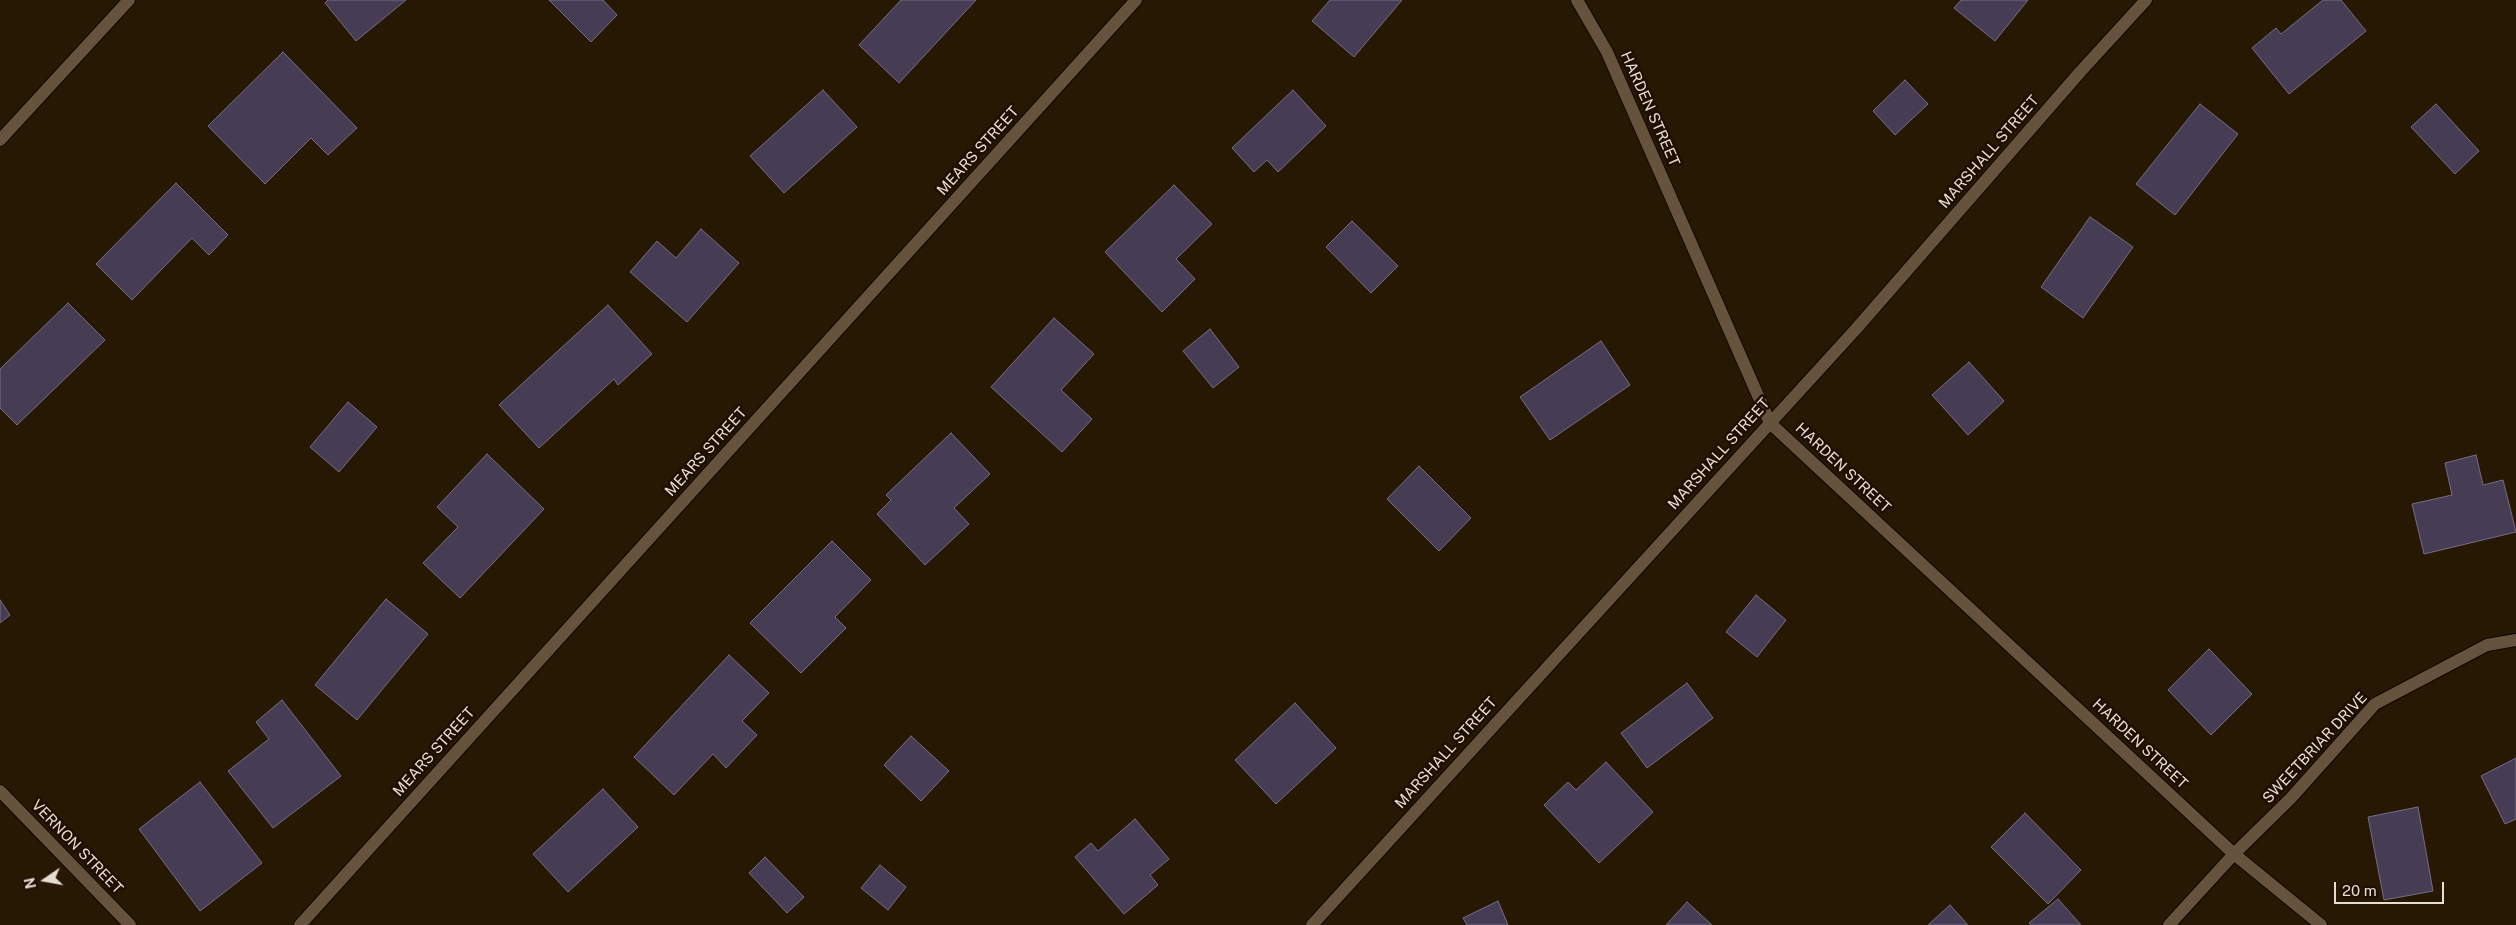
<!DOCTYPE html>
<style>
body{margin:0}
#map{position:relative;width:2516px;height:925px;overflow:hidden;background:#271804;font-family:"Public Sans",sans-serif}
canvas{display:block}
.north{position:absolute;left:20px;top:855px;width:50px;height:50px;-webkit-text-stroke:4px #1e0e00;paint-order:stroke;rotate:258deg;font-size:14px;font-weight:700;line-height:20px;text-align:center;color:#e7dcd0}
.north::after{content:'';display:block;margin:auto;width:18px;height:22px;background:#e7dcd0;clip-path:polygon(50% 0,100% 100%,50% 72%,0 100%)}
.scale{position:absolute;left:2334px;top:882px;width:110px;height:22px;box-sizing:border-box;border:2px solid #e7dcd0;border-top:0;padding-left:6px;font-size:15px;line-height:18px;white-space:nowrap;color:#e7dcd0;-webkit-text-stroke:4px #1e0e00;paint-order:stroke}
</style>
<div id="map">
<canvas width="2516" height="925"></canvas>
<div class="north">N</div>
<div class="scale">20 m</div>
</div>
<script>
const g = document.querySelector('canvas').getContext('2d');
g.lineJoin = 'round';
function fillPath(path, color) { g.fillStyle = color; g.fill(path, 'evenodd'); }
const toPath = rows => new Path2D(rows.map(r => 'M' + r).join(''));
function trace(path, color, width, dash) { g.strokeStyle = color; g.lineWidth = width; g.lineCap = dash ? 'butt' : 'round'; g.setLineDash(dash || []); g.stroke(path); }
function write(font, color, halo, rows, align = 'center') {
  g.font = font + ' "Public Sans",sans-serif'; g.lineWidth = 5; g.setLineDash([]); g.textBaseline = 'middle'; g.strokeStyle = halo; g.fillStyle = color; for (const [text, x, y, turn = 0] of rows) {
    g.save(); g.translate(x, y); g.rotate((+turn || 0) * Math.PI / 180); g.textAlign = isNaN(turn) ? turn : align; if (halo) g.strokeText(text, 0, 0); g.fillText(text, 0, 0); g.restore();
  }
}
const building = toPath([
 [328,0,406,0,356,41,325,3,328,0],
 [549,0,603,0,617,15,591,42,549,0],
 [901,0,976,0,899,83,859,45,901,0],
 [1330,0,1402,0,1354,57,1312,21,1330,0],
 [1961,0,2028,0,1995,41,1954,8,1961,0],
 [2323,0,2341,0,2366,31,2289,94,2252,48,2276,28,2281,34,2323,0],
 [283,52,357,128,328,155,311,138,265,184,208,126,283,52],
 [1905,80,1928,104,1895,135,1873,111,1905,80],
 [823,90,857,127,784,193,750,156,823,90],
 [1293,90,1326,126,1278,172,1267,160,1254,172,1232,148,1293,90],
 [2200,104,2238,134,2175,215,2136,184,2200,104],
 [2436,104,2479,151,2455,174,2411,127,2436,104],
 [176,183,228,235,209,255,192,238,132,300,96,264,176,183],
 [1174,185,1212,224,1176,259,1195,279,1162,312,1105,252,1174,185],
 [2090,217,2133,247,2083,318,2041,287,2090,217],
 [1352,221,1398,266,1371,293,1326,247,1352,221],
 [701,229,739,263,687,322,630,272,657,241,676,258,701,229],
 [68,303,105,340,17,425,0,408,0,369,68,303],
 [608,305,652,354,618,385,614,379,539,448,499,405,608,305],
 [1054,318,1094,354,1061,390,1092,419,1062,452,991,387,1054,318],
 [1210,329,1239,367,1213,388,1183,351,1210,329],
 [1601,341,1630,385,1550,440,1520,397,1601,341],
 [1969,362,2004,401,1968,435,1932,395,1969,362],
 [348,402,377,427,339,472,310,447,348,402],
 [951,433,990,474,954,508,969,524,925,565,877,514,891,500,886,495,951,433],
 [487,454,544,509,460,598,423,563,458,527,437,507,487,454],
 [2476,455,2483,485,2503,480,2516,532,2424,554,2412,504,2452,495,2445,463,2476,455],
 [1419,466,1471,518,1439,551,1387,499,1419,466],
 [832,541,871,580,835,617,846,628,801,673,750,623,832,541],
 [1756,595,1786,620,1757,657,1726,632,1756,595],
 [386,599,428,634,357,720,315,685,386,599],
 [0,600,10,615,0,623,0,600],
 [2209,649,2252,694,2211,735,2168,690,2209,649],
 [729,655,769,693,742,721,757,735,726,768,713,754,674,795,634,757,729,655],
 [1687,683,1713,718,1647,768,1621,733,1687,683],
 [282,700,341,776,273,828,228,771,269,739,256,722,282,700],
 [1295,703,1336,748,1276,804,1235,760,1295,703],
 [911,736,949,771,921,801,884,765,911,736],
 [2516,758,2516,819,2505,824,2481,776,2516,758],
 [1606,762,1653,812,1599,863,1544,805,1568,782,1576,790,1606,762],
 [200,782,262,863,200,911,139,829,200,782],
 [603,789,638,827,568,892,533,854,603,789],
 [2418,807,2433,891,2384,900,2368,817,2418,807],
 [2025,813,2081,870,2048,904,1991,847,2025,813],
 [1135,819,1169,859,1150,875,1158,885,1124,914,1075,857,1091,843,1098,851,1135,819],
 [765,857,804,897,787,913,749,873,765,857],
 [880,865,906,887,888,910,861,888,880,865],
 [2058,899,2081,925,2031,925,2029,923,2058,899],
 [1498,901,1508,925,1467,925,1463,918,1498,901],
 [1687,902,1712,925,1666,925,1687,902],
 [1950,905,1968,925,1928,925,1950,905]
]);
const street = toPath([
 [1577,0,1607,52,1770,423,2234,854,2321,925],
 [0,140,129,0],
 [0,791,130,925],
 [300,925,1136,0],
 [1312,925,1856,329,2081,71,2146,0],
 [2169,925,2234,854,2291,798,2375,704,2487,645,2516,640]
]);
const streetNames = [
 ["HARDEN STREET",1650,109,66],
 ["MEARS STREET",978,151,-48],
 ["MARSHALL STREET",1989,152,-49],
 ["MEARS STREET",706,452,-48],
 ["MARSHALL STREET",1719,454,-48],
 ["HARDEN STREET",1843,468,43],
 ["HARDEN STREET",2140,744,43],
 ["SWEETBRIAR DRIVE",2315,748,-47],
 ["MEARS STREET",434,752,-48],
 ["MARSHALL STREET",1446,753,-48],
 ["VERNON STREET",77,847,46]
];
fillPath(building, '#463d54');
trace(building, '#766d86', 1);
trace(street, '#100300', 14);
trace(street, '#65533d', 12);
write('15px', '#e7dcd0', '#1e0e00', streetNames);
</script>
